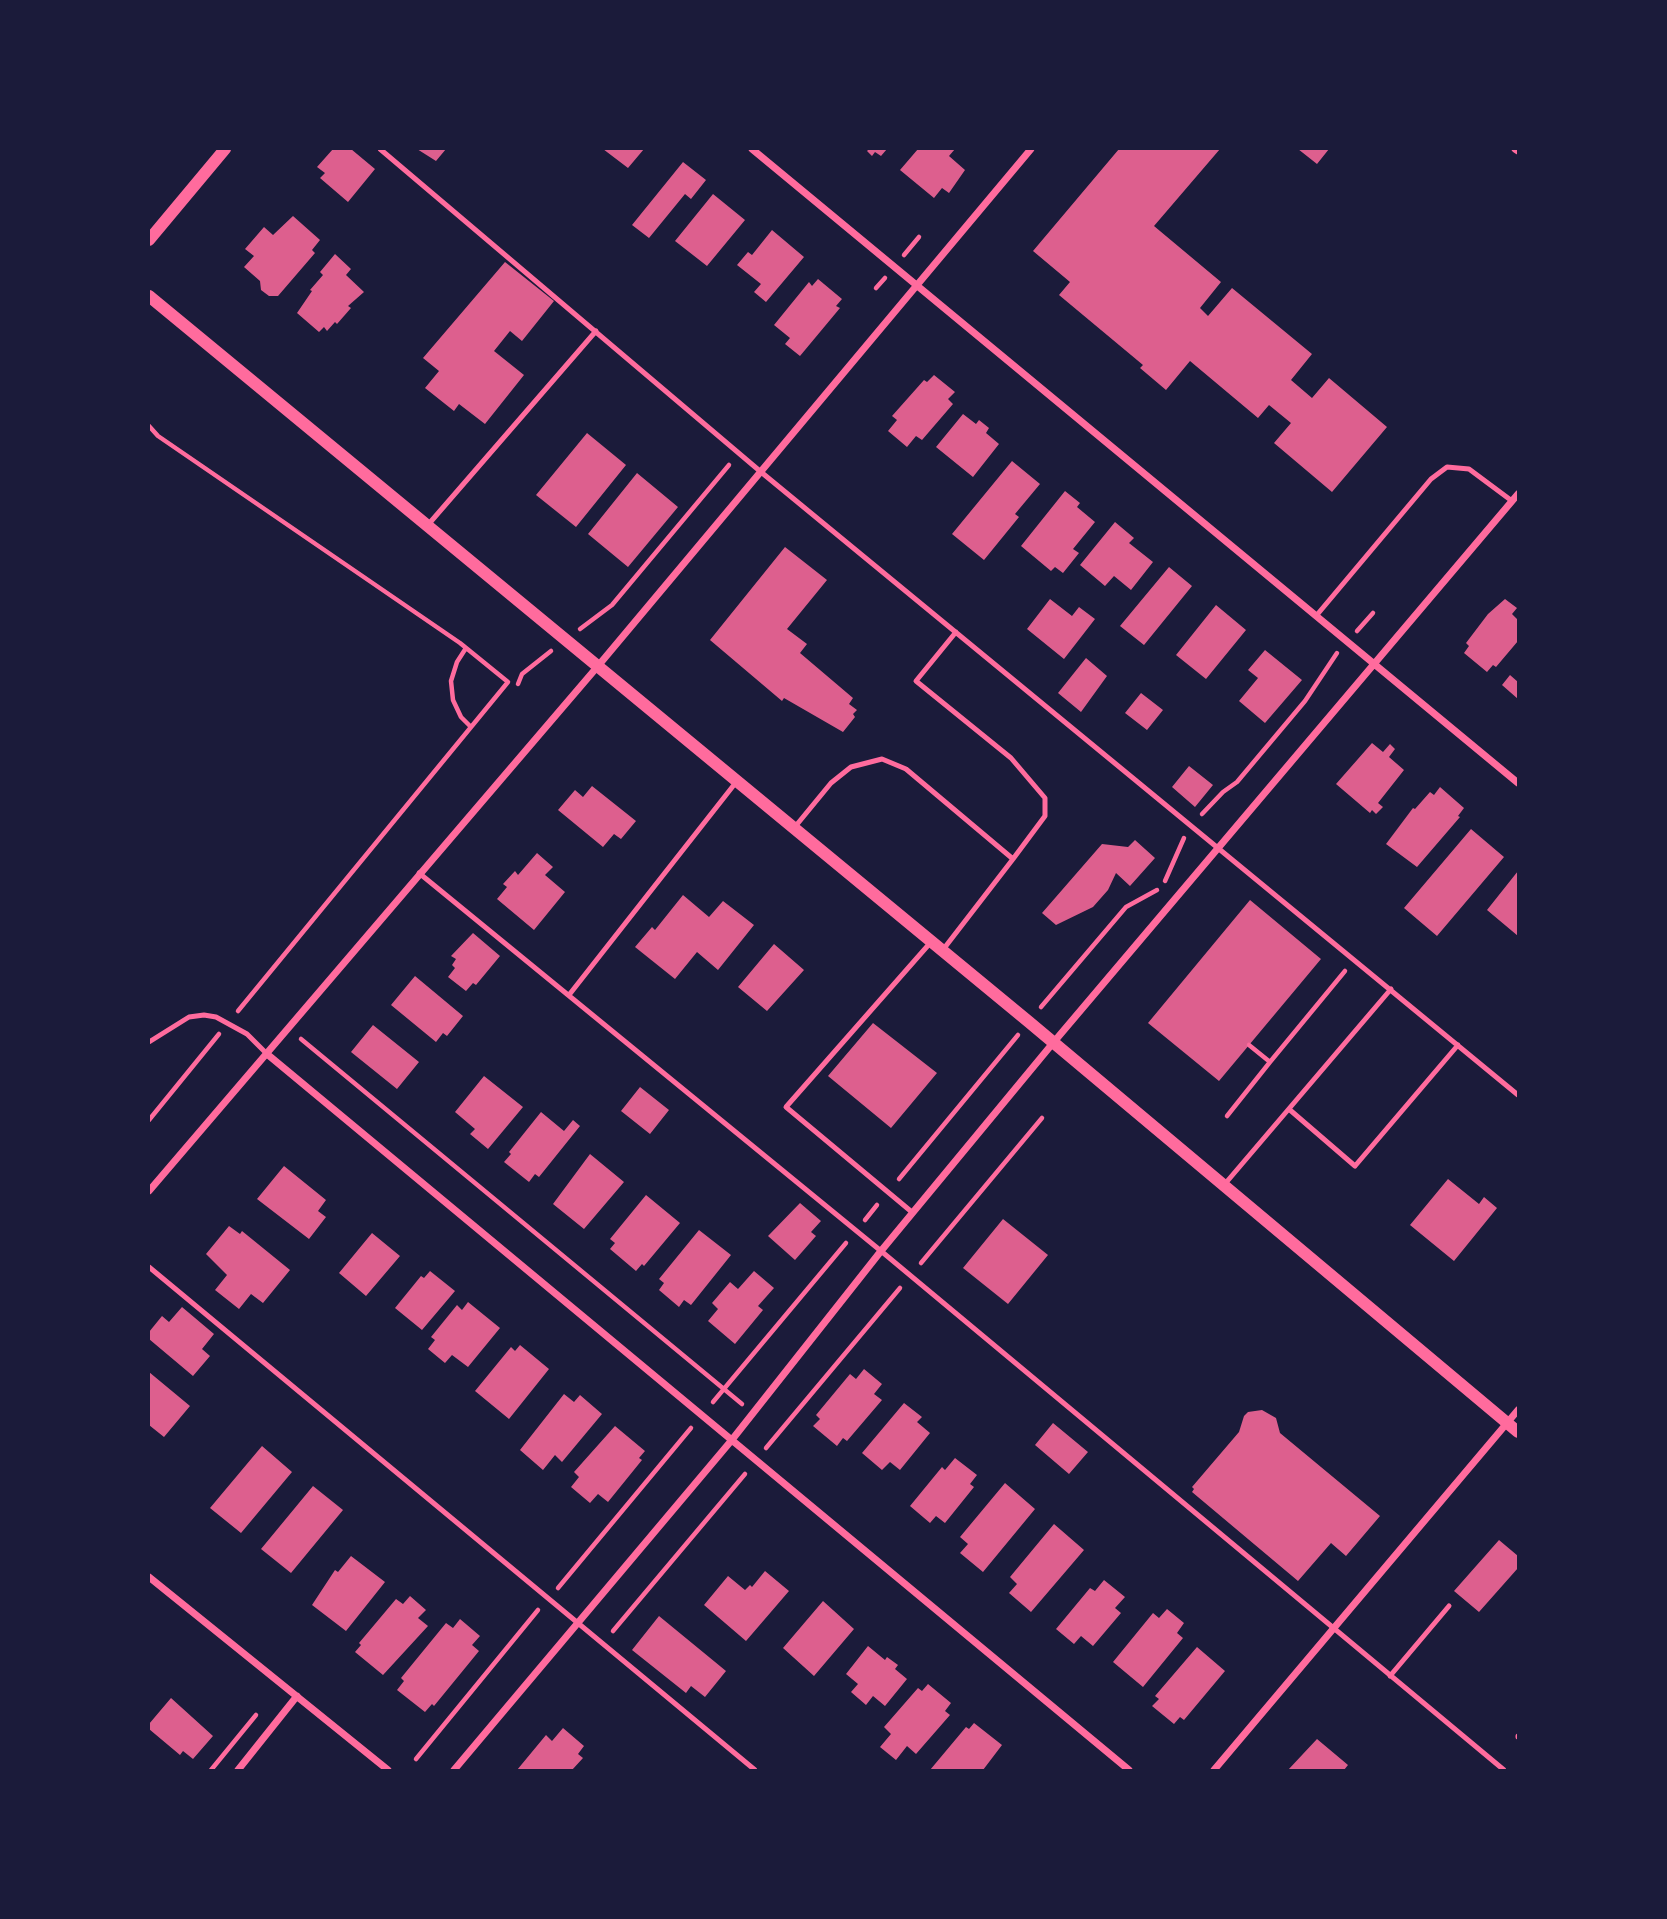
<!DOCTYPE html>
<style>
body{margin:0}
#map{position:relative;width:1667px;height:1919px;overflow:hidden;background:#1b1b3a;font-family:Signika,sans-serif}
canvas{display:block}
.frame{position:absolute;inset:0;border:150px solid #1b1b3a;pointer-events:none}
</style>
<div id="map">
<canvas width="1667" height="1919"></canvas>
<div class="frame"></div>
</div>
<script>
const g = document.querySelector('canvas').getContext('2d');
g.lineJoin = 'round';
function fillPath(path, color) { g.fillStyle = color; g.fill(path, 'evenodd'); }
const toPath = rows => new Path2D(rows.map(r => 'M' + r).join(''));
function trace(path, color, width, dash) { g.strokeStyle = color; g.lineWidth = width; g.lineCap = dash ? 'butt' : 'round'; g.setLineDash(dash || []); g.stroke(path); }
const building = toPath([
 [333,149,351,149,375,169,348,202,320,178,325,173,317,167],
 [417,149,446,149,436,161],
 [603,149,644,149,628,168],
 [869,149,887,149,881,156,875,152,872,156,867,151],
 [918,149,955,149,949,156,965,170,949,193,942,188,934,198,900,170],
 [1119,149,1220,149,1154,226,1221,282,1200,308,1208,316,1232,288,1312,354,1291,380,1312,398,1329,378,1387,427,1332,492,1274,443,1291,423,1269,405,1258,418,1190,361,1166,390,1140,368,1143,365,1059,295,1070,282,1033,251],
 [1298,149,1329,149,1317,164],
 [683,162,706,180,691,199,685,194,649,238,632,225],
 [713,194,745,220,707,266,675,241],
 [293,216,320,240,312,250,315,253,278,296,269,296,261,290,260,281,244,267,254,256,245,249,264,227,273,235],
 [772,230,804,257,766,302,754,292,761,284,737,265,748,252,752,255],
 [335,254,351,269,346,275,364,292,348,306,351,308,337,324,335,322,327,331,324,327,319,332,297,313,312,291,310,290,323,275,320,272],
 [505,262,554,301,522,341,510,331,494,351,524,375,485,424,459,404,454,411,425,388,439,371,423,358],
 [818,279,842,299,836,306,840,308,800,356,785,344,790,338,774,325,809,282,812,286],
 [934,375,955,392,948,399,953,404,922,440,916,436,907,447,888,431,897,420,892,416,924,380,927,382],
 [963,414,976,424,979,420,989,428,986,433,999,444,973,477,936,447],
 [587,433,626,465,576,527,536,495],
 [1012,461,1040,484,1015,514,1019,517,984,560,952,534],
 [637,473,678,507,628,567,588,534],
 [1065,491,1080,503,1077,507,1095,522,1073,549,1079,553,1063,573,1055,567,1051,571,1021,546],
 [1115,522,1134,538,1129,543,1153,562,1131,590,1114,576,1105,586,1080,565],
 [785,547,827,580,787,629,807,644,800,653,853,698,849,704,857,710,853,714,855,717,843,732,784,698,782,701,710,640],
 [1169,567,1192,586,1144,645,1120,626],
 [1050,599,1072,616,1079,607,1095,619,1064,659,1027,629],
 [1505,599,1517,608,1512,614,1518,620,1518,641,1496,667,1493,665,1487,672,1464,653,1469,646,1466,643,1488,614],
 [1216,605,1246,630,1206,679,1176,655],
 [1265,650,1302,680,1265,723,1239,701,1258,678,1248,670],
 [1086,658,1107,676,1081,712,1058,693],
 [1510,675,1518,682,1518,699,1502,685],
 [1141,693,1163,710,1147,730,1125,713],
 [1372,743,1383,752,1390,744,1395,749,1389,757,1404,770,1378,803,1383,807,1376,814,1372,810,1370,813,1336,784],
 [1189,766,1213,785,1195,807,1172,787],
 [592,786,636,821,621,839,614,834,603,847,558,810,575,790,583,797],
 [1440,787,1464,808,1458,816,1460,817,1417,867,1386,844,1413,808,1415,809,1430,792,1434,795],
 [1471,829,1504,857,1437,936,1404,908],
 [1135,840,1155,858,1130,886,1116,873,1108,890,1093,907,1056,925,1042,913,1102,844,1128,847],
 [537,853,553,867,545,875,565,892,534,930,497,899,507,887,503,884,515,871,518,875],
 [1518,871,1518,936,1487,910],
 [683,895,709,917,723,901,754,925,718,970,697,952,675,979,635,947,652,927,655,930],
 [1250,900,1321,959,1219,1081,1148,1023],
 [473,933,500,956,476,985,473,983,466,991,448,977,455,968,452,965,456,959,451,956],
 [774,944,804,970,767,1011,738,987],
 [415,976,463,1016,447,1036,443,1033,436,1042,391,1005],
 [873,1023,937,1073,891,1128,828,1076],
 [373,1025,419,1062,397,1089,351,1052],
 [484,1076,523,1107,488,1149,470,1134,475,1129,455,1112],
 [640,1087,669,1110,650,1134,621,1111],
 [541,1112,564,1131,573,1120,580,1126,539,1177,535,1174,529,1182,504,1162,511,1154,509,1152],
 [590,1154,624,1182,584,1229,553,1204],
 [284,1166,326,1200,318,1211,326,1217,309,1239,257,1199],
 [1448,1179,1479,1204,1484,1197,1497,1208,1454,1261,1410,1225],
 [646,1195,680,1223,644,1266,642,1264,636,1271,610,1249,615,1243,610,1239],
 [800,1203,821,1221,811,1232,816,1236,795,1260,768,1236],
 [1003,1219,1048,1255,1008,1304,963,1268],
 [229,1226,240,1234,242,1231,290,1270,263,1303,251,1294,239,1309,215,1290,227,1275,206,1254],
 [699,1230,731,1255,691,1305,684,1300,679,1307,659,1290,664,1283,659,1279],
 [372,1233,400,1256,366,1296,339,1273],
 [430,1271,455,1291,422,1330,395,1308,421,1276,424,1278],
 [754,1271,774,1288,758,1306,763,1310,735,1344,708,1321,718,1309,712,1303,730,1282,738,1289],
 [468,1302,500,1328,468,1367,452,1355,445,1363,428,1349,435,1340,431,1337,457,1305,462,1310],
 [182,1307,214,1334,202,1349,210,1356,193,1376,149,1339,149,1332,162,1316,169,1322],
 [520,1345,549,1369,509,1419,475,1391,511,1347,515,1351],
 [864,1369,882,1384,874,1394,882,1400,847,1441,843,1438,837,1446,813,1426,820,1419,816,1415,850,1374,856,1379],
 [149,1372,190,1406,164,1437,149,1425],
 [564,1394,574,1402,580,1395,602,1414,562,1462,555,1455,543,1470,520,1450],
 [904,1403,922,1417,917,1422,930,1433,900,1470,890,1462,882,1470,862,1453],
 [1262,1410,1276,1418,1280,1433,1380,1516,1346,1556,1331,1543,1298,1581,1192,1492,1194,1489,1192,1487,1239,1432,1244,1416,1248,1412],
 [1053,1423,1088,1452,1069,1474,1035,1445],
 [615,1426,645,1451,639,1458,642,1460,608,1502,598,1494,590,1503,571,1487,579,1477,574,1472],
 [262,1446,292,1472,241,1533,210,1508],
 [955,1458,977,1475,970,1484,974,1487,945,1523,936,1516,930,1523,910,1506,942,1467,945,1470],
 [1005,1483,1035,1509,983,1572,960,1553,968,1544,960,1537],
 [313,1486,343,1510,291,1573,261,1549],
 [1054,1524,1084,1550,1031,1612,1009,1593,1017,1584,1010,1577],
 [1499,1540,1518,1556,1518,1568,1479,1612,1454,1591],
 [351,1556,385,1582,346,1631,312,1605,335,1570,338,1572],
 [765,1571,789,1591,746,1641,704,1605,728,1576,745,1590,750,1585,752,1587],
 [1104,1580,1125,1597,1115,1608,1121,1613,1093,1646,1081,1636,1074,1644,1056,1629,1090,1588,1095,1591],
 [410,1596,426,1610,418,1618,428,1626,383,1675,355,1652,361,1645,359,1643,396,1599,403,1604],
 [823,1601,854,1629,814,1676,783,1648],
 [1167,1609,1184,1623,1177,1633,1183,1638,1143,1687,1113,1662,1153,1613,1159,1618],
 [659,1616,726,1671,705,1697,691,1686,686,1693,632,1650],
 [460,1619,480,1636,472,1645,479,1651,434,1706,432,1704,425,1712,397,1690,404,1681,401,1678,446,1623,453,1628],
 [868,1646,885,1660,887,1657,898,1665,895,1669,907,1679,885,1706,873,1696,866,1705,851,1692,858,1684,846,1674],
 [1197,1647,1225,1671,1184,1720,1180,1717,1174,1724,1152,1706,1159,1699,1155,1696],
 [928,1684,951,1703,945,1711,950,1715,916,1754,907,1746,896,1760,880,1747,891,1734,884,1727,918,1688,922,1691],
 [171,1698,213,1736,193,1759,183,1751,180,1755,149,1729,149,1724],
 [974,1723,1002,1745,983,1770,930,1770,966,1727,969,1729],
 [563,1728,584,1746,578,1754,583,1758,572,1770,517,1770,546,1735,552,1741],
 [1317,1739,1348,1765,1344,1770,1288,1770]
]);
const path = toPath([
 [904,255,919,237],
 [876,288,885,278],
 [149,426,158,436,460,643,508,682,238,1011],
 [580,629,612,605,729,465],
 [1357,631,1373,613],
 [466,648,457,662,451,681,453,700,461,717,471,727],
 [518,684,522,674,551,651],
 [1202,814,1223,792,1237,782,1305,701,1337,653],
 [1165,881,1184,838],
 [1041,1007,1126,907,1157,890],
 [301,1039,742,1404],
 [1270,1062,1345,971],
 [1227,1116,1270,1062,1249,1045],
 [149,1120,219,1034],
 [899,1179,1018,1035],
 [865,1220,877,1205],
 [921,1263,1042,1118],
 [713,1402,846,1243],
 [766,1448,900,1288],
 [558,1588,691,1428],
 [613,1631,745,1474],
 [416,1759,538,1610],
 [211,1770,256,1715]
]);
const service = toPath([
 [380,149,761,472,1518,1095],
 [427,526,596,331],
 [1316,616,1431,479,1447,467,1469,469,1512,501],
 [956,632,916,681,1011,758,1045,798,1045,816,1013,859],
 [794,828,831,783,851,767,882,759,906,769,1013,859,942,951],
 [419,873,881,1251,1504,1770],
 [569,995,737,781],
 [149,1042,189,1017,204,1015,216,1017,247,1034,267,1054],
 [1290,1110,1355,1166,1458,1045],
 [1224,1185,1391,989],
 [913,1213,786,1107,931,942],
 [149,1267,755,1770],
 [1390,1676,1449,1606],
 [1518,1736,1518,1737]
]);
const minor = toPath([
 [752,149,1518,783],
 [1515,149,1518,151],
 [267,1054,1129,1770],
 [149,1191,598,666,1031,149],
 [149,1577,388,1770],
 [238,1770,297,1696],
 [454,1770,731,1441,881,1251,1053,1043,1518,494],
 [1214,1770,1518,1410]
]);
const tertiary = toPath([
 [149,240,225,149],
 [149,296,1029,1022,1518,1432]
]);
fillPath(building, '#dd5f8e');
trace(path, '#ff6b9d', 4.5);
trace(service, '#ff6b9d', 5);
trace(minor, '#ff6b9d', 7);
trace(tertiary, '#ff6b9d', 12);
</script>
